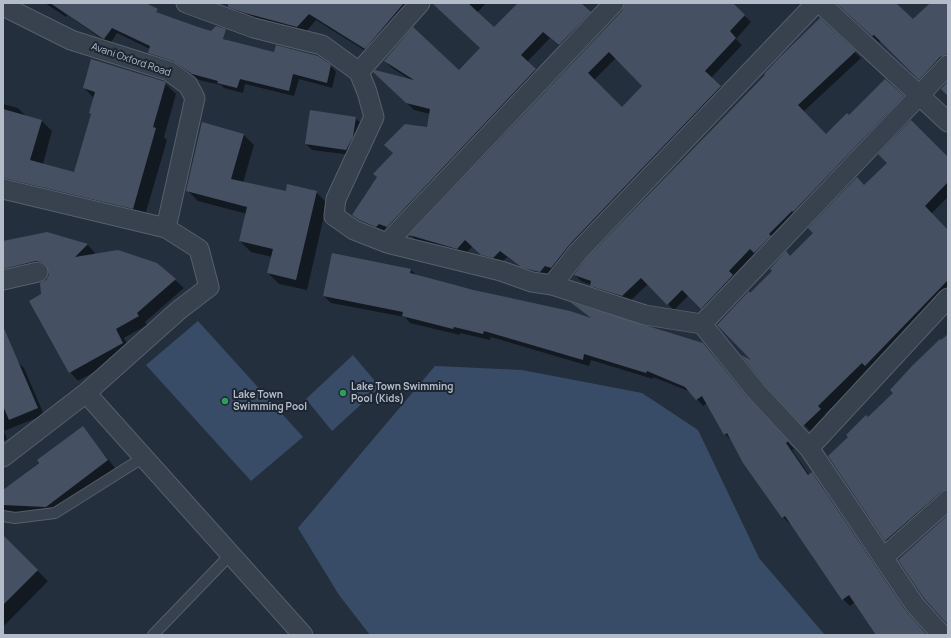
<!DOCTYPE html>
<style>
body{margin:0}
#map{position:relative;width:951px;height:638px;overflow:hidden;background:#242f3e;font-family:Manrope,sans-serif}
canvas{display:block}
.frame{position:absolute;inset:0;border:4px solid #b4bcc9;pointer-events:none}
</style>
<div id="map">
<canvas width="951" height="638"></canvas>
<div class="frame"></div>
</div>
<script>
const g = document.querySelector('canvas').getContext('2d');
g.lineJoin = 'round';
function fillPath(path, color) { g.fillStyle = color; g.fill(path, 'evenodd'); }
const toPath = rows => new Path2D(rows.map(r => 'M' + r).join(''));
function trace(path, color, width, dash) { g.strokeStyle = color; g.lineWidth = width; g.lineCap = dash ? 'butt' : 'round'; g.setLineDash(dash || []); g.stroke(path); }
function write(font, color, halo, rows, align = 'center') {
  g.font = font + ' Manrope,sans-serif'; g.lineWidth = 4; g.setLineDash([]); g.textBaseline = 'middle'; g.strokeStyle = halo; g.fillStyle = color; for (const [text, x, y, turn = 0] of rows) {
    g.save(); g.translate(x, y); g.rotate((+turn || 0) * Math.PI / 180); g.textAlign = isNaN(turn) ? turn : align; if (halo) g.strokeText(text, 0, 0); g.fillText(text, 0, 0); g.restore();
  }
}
const water = toPath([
 [198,321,303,437,251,481,146,365],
 [353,355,380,387,332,431,306,399],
 [435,366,522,370,642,393,698,430,759,558,825,635,370,635,339,595,298,528]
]);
const shadow = toPath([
 [45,3,137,3,188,37,223,38,227,41,331,66,336,72,332,88,299,79,294,96,245,84,243,93,224,88,221,85,199,80,179,66,154,58,149,52,150,49,117,33,110,44,108,43,67,15,66,17],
 [239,3,418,3,372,55,316,20,304,34,241,15,234,8],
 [433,3,486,3,477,13,494,29,519,3,580,3,597,19,566,51,550,38,527,62,542,77,383,233,367,227,353,215,428,128,430,114,414,110,382,79,411,80,392,68,385,61,459,72,481,49],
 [626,3,731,3,751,22,736,39,742,45,711,78,727,93,547,278,529,273,507,257,500,264,488,261,473,246,464,255,417,242,411,235,623,11],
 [616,58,644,86,622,109,594,80],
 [838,3,899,3,897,6,913,21,930,3,948,3,948,63,926,86,881,41,879,42],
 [820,19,861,58,803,112,826,135,849,116,903,96,909,103,708,314,689,295,674,310,648,284,629,302,597,292,591,285,581,281,575,275],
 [165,83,176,94,164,137,167,140,144,219,3,193,3,104,18,108,27,117,41,120,52,131,43,164,75,173,92,115,90,113,94,98,84,88],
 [355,118,361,123,352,155,312,150,306,144],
 [243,134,254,145,243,183,287,193,316,192,327,203,307,290,279,284,268,273,272,257,251,252,240,241,247,214,198,201,187,190],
 [948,158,948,197,931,214,948,231,948,295,825,414,828,417,811,432,765,383,756,362,750,294,865,186],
 [3,242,87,244,95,253,93,255,156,263,184,288,145,322,147,325,124,338,131,351,78,381,70,372,46,280,50,275,48,270,3,279],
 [410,269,417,276,591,318,573,304,703,344,754,406,794,449,792,450,810,476,812,473,818,480,913,620,927,635,878,635,855,602,850,606,843,599,791,523,790,524,783,517,732,441,725,434,707,403,703,406,691,392,653,377,653,379,591,360,589,366,491,337,490,340,460,333,460,335,410,323,405,317,331,303,324,296],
 [948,334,948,498,893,547,886,541,829,456,894,393],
 [17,362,24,368,44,415,4,431,7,439,3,441,3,368],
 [83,427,115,468,54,514,3,512,3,491],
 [9,543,48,581,3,627,3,549]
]);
const building = toPath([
 [50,3,146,3,158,9,156,12,198,27,211,31,216,26,226,29,223,39,274,52,276,45,318,56,331,65,327,83,293,74,289,91,240,79,237,88,217,83,218,81,192,74,173,61,148,53,150,46,112,28,104,39,102,38],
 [228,3,404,3,365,49,309,14,297,27,245,13,228,7],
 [432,3,468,3,494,27,518,3,581,3,591,12,559,45,543,32,521,55,536,69,387,227,379,224,376,227,359,220,352,215,377,177,373,174,393,153,384,145,405,124,427,127,430,109,406,103,373,72,375,70,414,80,384,61,413,27,459,70,480,48],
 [625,3,733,3,745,15,730,31,736,38,705,71,721,86,570,244,551,268,545,266,540,272,535,271,521,267,500,251,493,258,481,255,465,240,457,249,409,235,622,11],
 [609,52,642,86,622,107,588,73],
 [836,3,896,3,913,19,930,3,948,3,948,54,940,57,919,80,874,35,872,36],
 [820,18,856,51,798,105,826,134,847,113,849,115,885,79,904,96,793,212,792,211,769,234,771,236,754,253,750,249,729,271,733,275,701,309,682,290,667,305,641,278,622,296,590,286,591,281,574,275,586,259,765,75,764,74,781,56],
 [91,59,166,82,153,127,156,128,133,209,3,178,3,109,42,120,30,160,74,172,91,114,89,113,95,92,83,88],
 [948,81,948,96,941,89],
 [310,110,356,117,353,137,346,150,305,144],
 [911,120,948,157,948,182,925,206,948,230,948,280,865,366,862,363,818,406,821,409,803,426,764,384,741,355,751,360,717,325,749,291,750,293,772,271,770,269,786,251,790,256,813,233,808,228,857,177,864,185,887,163,878,154],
 [202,122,244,134,231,179,286,191,287,184,317,191,296,280,267,273,273,249,239,241,247,207,186,191],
 [47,232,88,244,75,257,118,250,157,263,176,279,137,313,139,316,116,329,123,343,69,373,29,301,41,294,40,283,46,280,49,275,46,265,42,262,36,261,3,269,3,241],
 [332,253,411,269,410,273,474,290,570,311,591,318,570,302,703,343,748,398,788,441,786,443,808,475,812,472,906,611,927,635,876,635,849,595,842,600,785,516,782,518,743,463,727,433,724,435,702,396,696,400,685,387,647,371,646,373,584,354,583,360,484,331,483,334,454,327,453,329,402,316,403,312,323,296],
 [3,326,38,408,9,420,3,406],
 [948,334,948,489,941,492,885,541,828,456,848,437,846,435,866,415,868,417,893,393,890,390,912,366,940,339,941,340],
 [83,426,108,460,46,507,3,505,3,490,39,463,37,460],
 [948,515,948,625,924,598,898,560],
 [3,535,38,570,3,605]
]);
const service = toPath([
 [3,516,15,518,55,513,144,457],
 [153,635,231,554]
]);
const minor = toPath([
 [186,3,254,28,322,45,359,72,367,92,374,117,336,199,334,216,354,230,387,243,501,271,532,282,552,285,645,315,702,324,756,391,809,448,915,605,942,635],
 [820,3,948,122],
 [3,6,71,40,169,71,188,85,195,98,166,228],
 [359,72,420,3],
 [3,189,166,228,199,249,209,287,179,310,86,393,3,457],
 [387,243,614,3],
 [3,280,38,272],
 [552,285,578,252,816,3],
 [702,324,948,65],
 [86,393,303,635],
 [809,448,948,298],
 [884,557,948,500]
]);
const markers = [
 [343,393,4,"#2e9e5b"],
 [225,401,4,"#2e9e5b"]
];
const streetNames = [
 ["Avani Oxford Road",131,60,19]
];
const poiNames = [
 ["Lake Town Swimming",351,387],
 ["Pool (Kids)",351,399],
 ["Lake Town",233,395],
 ["Swimming Pool",233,407]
];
fillPath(water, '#394c67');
fillPath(shadow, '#0007');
fillPath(building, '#455162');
trace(service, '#565f6c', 12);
trace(minor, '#565f6c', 21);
trace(service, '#38414e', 10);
trace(minor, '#38414e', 19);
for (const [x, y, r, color] of markers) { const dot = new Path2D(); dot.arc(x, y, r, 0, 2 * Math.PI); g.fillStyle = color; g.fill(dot); trace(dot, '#1d2633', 1.5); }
write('10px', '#b4bcc9', '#1d2633', streetNames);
write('bold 10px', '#b4bcc9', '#1d2633', poiNames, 'left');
</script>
